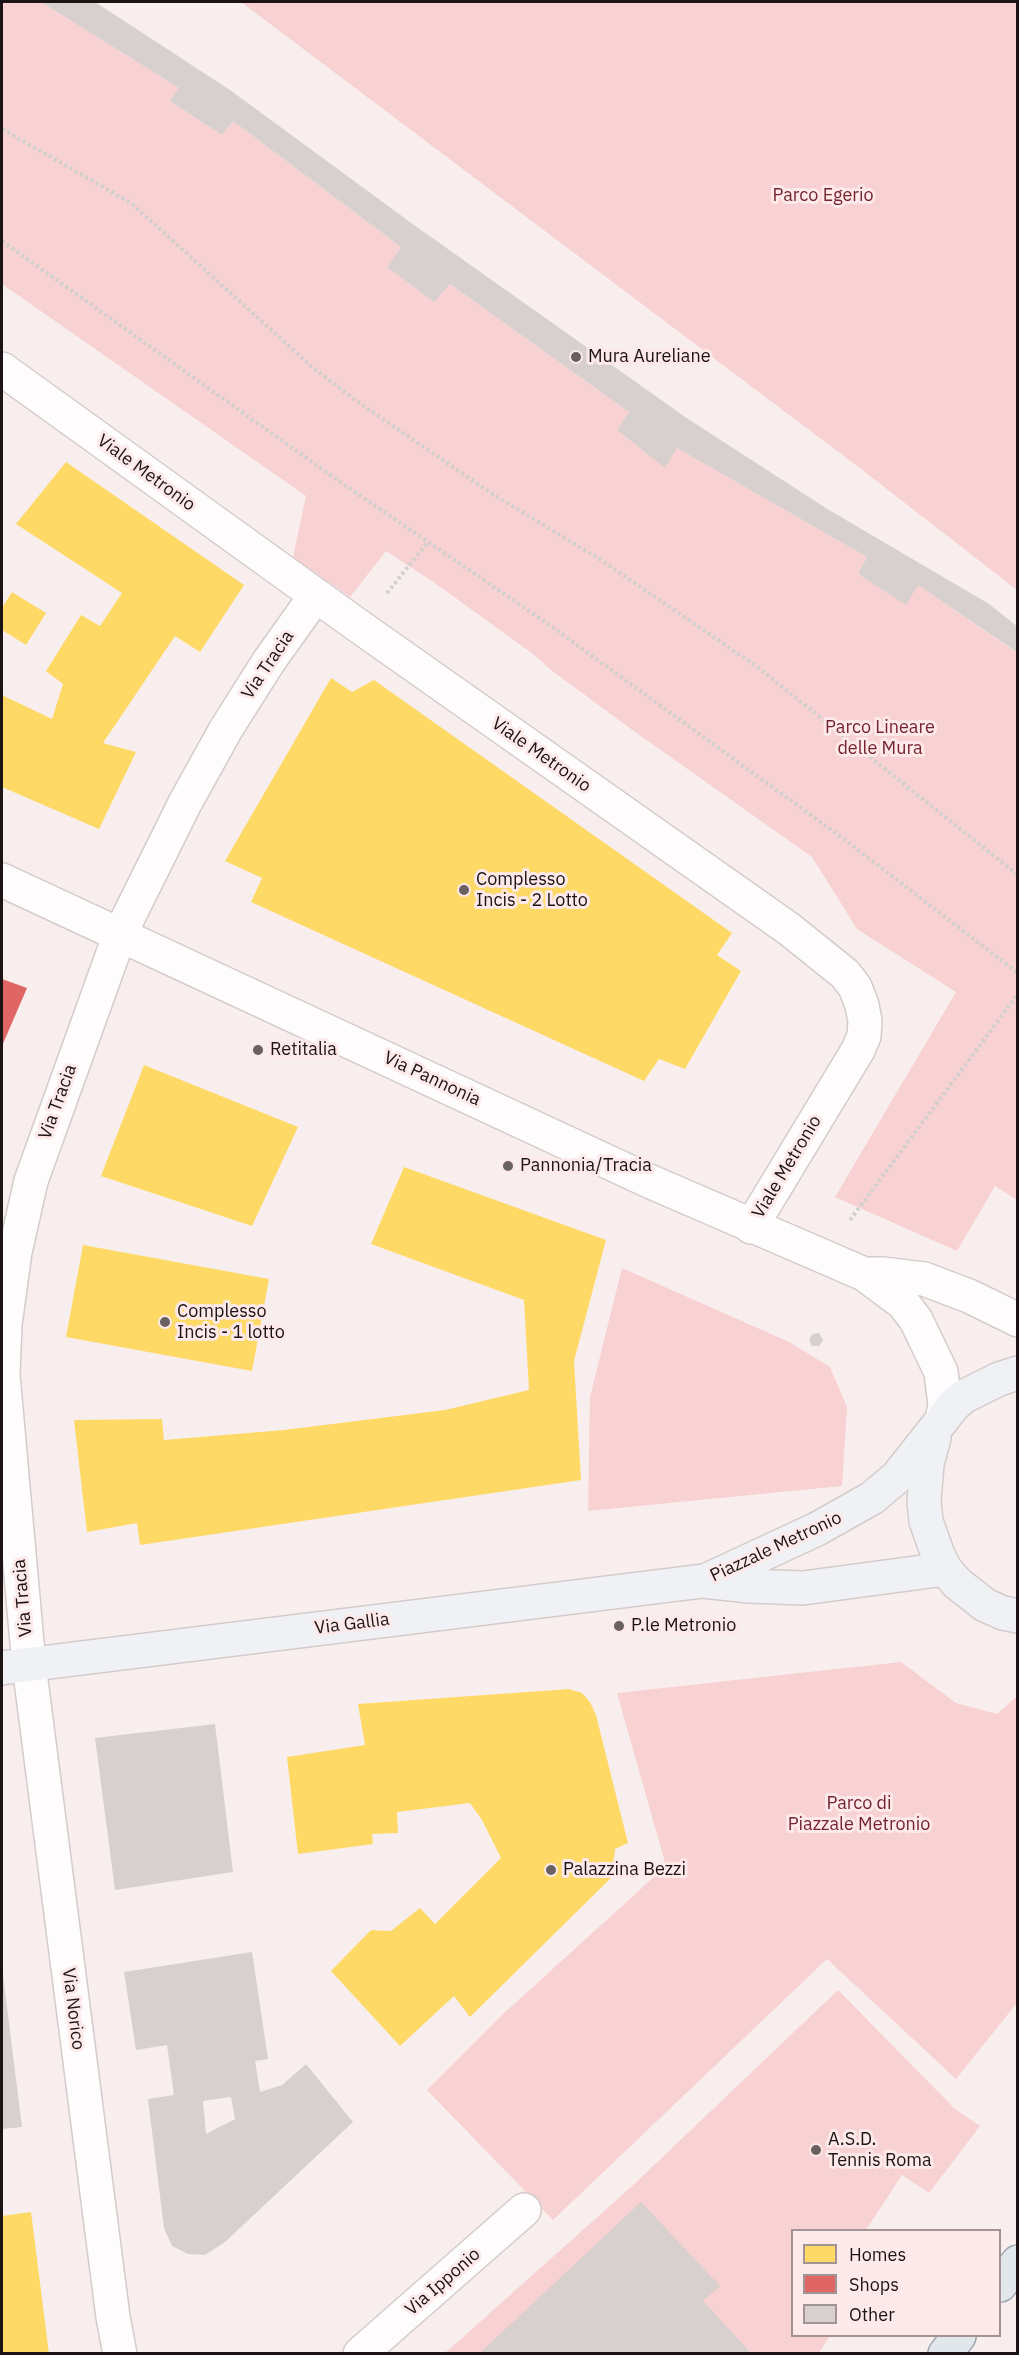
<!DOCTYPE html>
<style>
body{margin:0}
#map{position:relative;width:1019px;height:2355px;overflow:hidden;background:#f8eeee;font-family:"IBM Plex Sans",sans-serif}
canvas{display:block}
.frame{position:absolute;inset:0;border:3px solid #1c1414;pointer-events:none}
.legend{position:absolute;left:791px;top:2229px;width:210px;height:108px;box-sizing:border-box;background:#fde9e9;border:2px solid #a39494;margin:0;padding:8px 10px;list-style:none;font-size:18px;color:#1c1414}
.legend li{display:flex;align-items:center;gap:12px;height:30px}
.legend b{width:30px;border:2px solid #a39494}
</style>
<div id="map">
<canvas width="1019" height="2355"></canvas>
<div class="frame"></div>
<ul class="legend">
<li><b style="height:16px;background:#ffd966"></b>Homes</li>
<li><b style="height:16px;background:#e06666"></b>Shops</li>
<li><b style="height:16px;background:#d8cfcf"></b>Other</li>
</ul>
</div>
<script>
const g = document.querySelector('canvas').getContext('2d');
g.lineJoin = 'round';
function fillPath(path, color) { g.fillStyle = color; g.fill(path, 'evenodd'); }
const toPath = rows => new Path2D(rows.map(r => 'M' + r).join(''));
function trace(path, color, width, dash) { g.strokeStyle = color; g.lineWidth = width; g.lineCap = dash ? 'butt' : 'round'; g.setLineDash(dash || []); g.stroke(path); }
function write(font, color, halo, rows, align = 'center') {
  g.font = font + ' "IBM Plex Sans",sans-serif'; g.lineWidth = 6; g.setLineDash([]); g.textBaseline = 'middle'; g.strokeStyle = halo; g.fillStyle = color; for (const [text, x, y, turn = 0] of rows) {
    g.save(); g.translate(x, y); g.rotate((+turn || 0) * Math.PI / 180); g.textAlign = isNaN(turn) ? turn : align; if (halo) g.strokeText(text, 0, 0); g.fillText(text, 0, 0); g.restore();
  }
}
const green = toPath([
 [2,2,41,2,179,88,170,101,222,135,233,121,401,247,387,267,434,302,450,284,629,412,617,430,664,467,677,448,867,557,858,574,906,604,918,585,1017,653,1017,1200,995,1186,957,1251,835,1197,956,992,857,929,812,857,631,729,551,670,533,654,432,581,386,551,350,597,293,557,306,496,2,284],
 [241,2,1017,2,1017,590,861,469],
 [622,1268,789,1342,830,1367,847,1407,842,1486,588,1511,590,1397],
 [901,1662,956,1703,997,1714,1017,1696,1017,2003,956,2079,827,1959,553,2220,427,2090,502,2015,666,1866,617,1693],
 [838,1990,955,2109,980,2126,929,2193,902,2175,866,2230,792,2230,792,2336,830,2336,819,2353,444,2354,630,2188]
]);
const homes = toPath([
 [66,462,244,585,200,652,175,636,103,743,136,752,99,829,2,787,2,695,52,719,63,684,46,671,81,615,100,626,122,593,16,524],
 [12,592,46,613,26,645,2,630,2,608],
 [331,678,352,692,374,680,732,933,717,955,741,971,685,1069,659,1059,644,1081,251,902,262,878,225,861],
 [144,1065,298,1127,252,1226,101,1176],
 [404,1167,606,1240,574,1361,581,1480,140,1545,137,1523,87,1532,74,1420,162,1419,164,1440,284,1430,445,1410,529,1390,524,1300,371,1244],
 [83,1245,269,1279,252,1371,66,1337],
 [569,1689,582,1693,590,1702,596,1715,628,1843,615,1849,612,1877,470,2017,454,1996,400,2046,331,1971,371,1930,391,1931,420,1908,435,1924,501,1858,482,1820,470,1803,397,1812,398,1833,372,1834,373,1844,298,1854,287,1757,365,1745,358,1704],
 [31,2212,49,2354,2,2354,2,2216]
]);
const shops = toPath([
 [2,979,27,988,2,1046]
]);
const building = toPath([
 [41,2,95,2,230,90,414,225,688,419,829,510,989,604,1018,627,1018,653,918,585,906,605,858,574,867,557,677,448,665,468,617,430,629,412,450,284,434,302,387,267,401,247,233,121,222,135,170,101,179,88],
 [819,1333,823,1340,819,1346,812,1346,809,1340,812,1334],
 [215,1724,233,1872,115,1890,95,1738],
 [252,1952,268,2059,255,2061,260,2092,282,2085,306,2064,353,2122,225,2242,205,2255,188,2254,172,2246,164,2228,148,2099,174,2095,167,2045,136,2050,124,1972],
 [231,2097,235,2119,206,2134,203,2101],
 [3,1975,22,2127,2,2129,2,1976],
 [641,2202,720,2286,703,2301,749,2351,746,2354,479,2354]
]);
const path = toPath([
 [2,129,131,203,311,366,355,400,491,493,601,560,756,666,1018,875],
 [2,241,333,477,551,626,845,840,1018,973],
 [387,593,428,542],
 [850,1220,1018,994]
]);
const minor = toPath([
 [2,369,360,627,789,929,845,974,855,987,862,1005,865,1021,864,1036,858,1050,751,1227],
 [120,2354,113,2317,29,1665,3,1375,5,1324,15,1252,31,1181,120,934,185,803,226,729,269,661,316,595],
 [360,2354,524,2210]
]);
const tertiary = toPath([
 [2,880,649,1181,864,1274,903,1303,916,1320,941,1372,945,1405,942,1420],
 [864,1274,883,1274,924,1279,969,1296,1018,1320]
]);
const secondary = toPath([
 [934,1438,927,1464,924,1501,926,1521,938,1555,945,1569,957,1583,985,1605,1003,1613,1018,1616],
 [705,1581,817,1529,872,1498,897,1477,953,1406,963,1397,999,1379,1018,1373],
 [2,1668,703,1581,749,1586,803,1588,945,1569]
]);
const primary = toPath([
 [1000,2285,1018,2262],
 [945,2354,959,2336]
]);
const markers = [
 [576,357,6,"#696060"],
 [464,890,6,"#696060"],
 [258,1050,6,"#696060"],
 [508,1166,6,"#696060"],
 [165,1322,6,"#696060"],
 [619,1626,6,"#696060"],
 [551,1870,6,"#696060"],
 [816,2150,6,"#696060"]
];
const parkNames = [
 ["Parco Egerio",823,196],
 ["Parco Lineare",880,728],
 ["delle Mura",880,749],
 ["Parco di",859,1804],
 ["Piazzale Metronio",859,1825]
];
const poiNames = [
 ["Mura Aureliane",588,357],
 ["Complesso",476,880],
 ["Incis - 2 Lotto",476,901],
 ["Retitalia",270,1050],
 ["Pannonia/Tracia",520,1166],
 ["Complesso",177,1312],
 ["Incis - 1 lotto",177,1333],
 ["P.le Metronio",631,1626],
 ["Palazzina Bezzi",563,1870],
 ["A.S.D.",828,2140],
 ["Tennis Roma",828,2161]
];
const streetNames = [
 ["Viale Metronio",146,473,36],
 ["Via Tracia",268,665,-56],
 ["Viale Metronio",541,755,35],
 ["Via Pannonia",432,1079,25],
 ["Via Tracia",58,1102,-70],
 ["Viale Metronio",787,1167,-59],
 ["Piazzale Metronio",776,1547,-25],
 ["Via Tracia",23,1598,-95],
 ["Via Gallia",352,1624,-7],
 ["Via Norico",73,2009,83],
 ["Via Ipponio",443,2282,-41]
];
fillPath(green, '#f8d1d2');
fillPath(homes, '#ffd966');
fillPath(shops, '#e06666');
fillPath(building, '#d8cfcf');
trace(minor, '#d4cbcb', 36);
trace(tertiary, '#d4cbcb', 36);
trace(secondary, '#d4cbcb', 36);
trace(primary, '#9ea5af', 36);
trace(path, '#d2cfcf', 4, [3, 3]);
trace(minor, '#fefcfc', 33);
trace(tertiary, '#fefcfc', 33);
trace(secondary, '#f0f1f5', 33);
trace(primary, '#e2e7ec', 33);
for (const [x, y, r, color] of markers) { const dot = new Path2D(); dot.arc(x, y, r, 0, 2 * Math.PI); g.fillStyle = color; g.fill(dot); trace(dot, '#fde9e9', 2); }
write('18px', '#75242f', '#fde9e9', parkNames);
write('18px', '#1c1414', '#fde9e9', poiNames, 'left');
write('18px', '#1c1414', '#fde9e9', streetNames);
</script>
